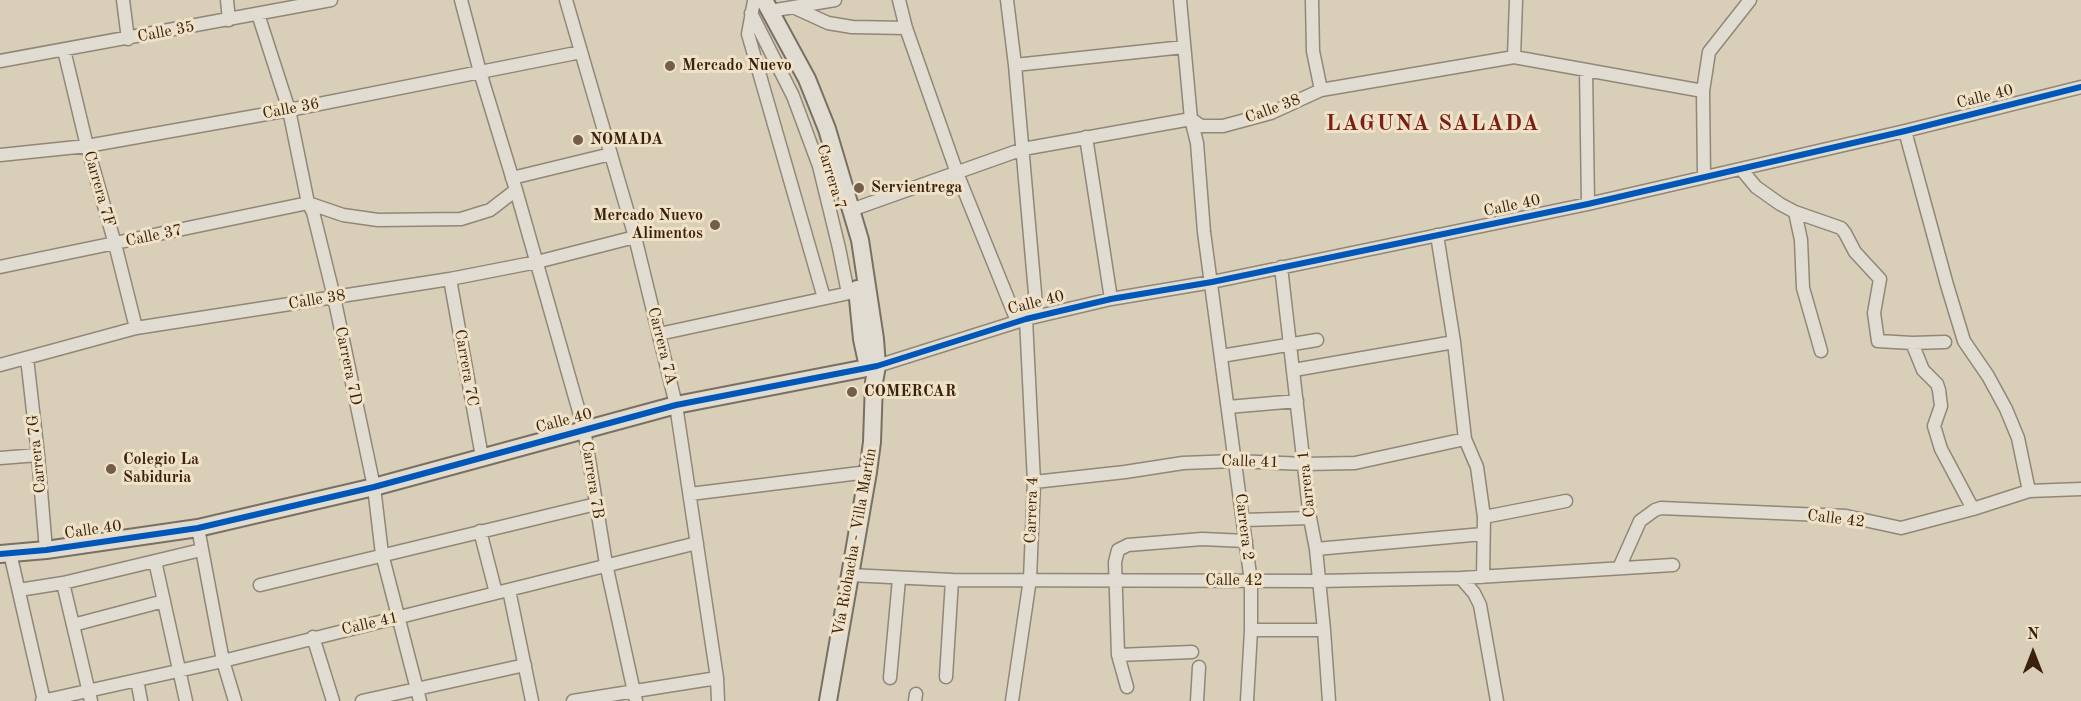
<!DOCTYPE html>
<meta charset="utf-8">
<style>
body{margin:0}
#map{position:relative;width:2081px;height:701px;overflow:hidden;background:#d9ceb8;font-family:"Old Standard TT",serif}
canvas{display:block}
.north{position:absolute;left:2003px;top:623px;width:60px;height:60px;-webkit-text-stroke:4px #efe2c8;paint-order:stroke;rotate:0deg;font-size:16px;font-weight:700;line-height:24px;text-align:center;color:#3a210d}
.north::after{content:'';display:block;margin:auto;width:21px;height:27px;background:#3a210d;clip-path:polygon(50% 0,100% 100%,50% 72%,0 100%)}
</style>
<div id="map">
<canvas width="2081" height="701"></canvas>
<div class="north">N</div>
</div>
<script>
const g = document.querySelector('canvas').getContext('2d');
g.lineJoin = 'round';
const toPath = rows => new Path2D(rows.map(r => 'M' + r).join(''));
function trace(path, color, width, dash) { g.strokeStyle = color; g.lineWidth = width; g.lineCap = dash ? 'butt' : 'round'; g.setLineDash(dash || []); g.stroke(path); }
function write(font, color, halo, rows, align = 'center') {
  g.font = font + ' "Old Standard TT",serif'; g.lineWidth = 6; g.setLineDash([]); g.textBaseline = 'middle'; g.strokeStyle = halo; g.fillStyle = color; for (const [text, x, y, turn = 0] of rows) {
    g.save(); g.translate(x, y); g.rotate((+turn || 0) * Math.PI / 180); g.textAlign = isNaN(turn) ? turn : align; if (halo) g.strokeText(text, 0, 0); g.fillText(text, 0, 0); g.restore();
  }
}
const street = toPath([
 [123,0,128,39],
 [227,0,229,20],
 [461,0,480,72,516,190,584,429,606,564,636,701],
 [566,0,635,237,676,405,717,678,718,701],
 [899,0,906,28,957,173,1017,321],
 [1007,0,1015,65,1037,316],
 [1180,0,1191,119,1197,143,1204,232,1251,582,1251,630,1247,701],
 [1312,0,1313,51,1321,90],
 [754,1,748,34,824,298],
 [793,7,828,23,852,27,906,28],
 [770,11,835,0],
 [751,13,793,96,819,166,839,248,848,293],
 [258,14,289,110,308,203,313,212,334,297,374,487,382,554,420,701],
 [64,50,87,146,115,244,136,328],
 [1514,57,1516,0],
 [0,61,331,0],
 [1015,65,1184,47],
 [1586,70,1588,204],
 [1905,131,1947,285,1964,341,1988,376,2006,409,2018,438,2029,491],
 [1086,137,1111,299],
 [0,155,87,146,289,110,581,52],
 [1741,169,1756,187,1780,204,1795,212,1841,228,1845,233,1855,252,1880,279,1874,313,1878,341,1912,343,1945,342],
 [1704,177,1703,91,1709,52,1750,0],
 [512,178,611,154],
 [851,210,1023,149,1191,119,1201,126,1223,126,1271,113,1321,90,1514,57,1703,91],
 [1795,212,1801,240,1803,288,1821,351],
 [1437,235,1454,342,1465,439,1477,467,1484,517,1483,577],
 [0,267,308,203,343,215,378,220,461,219,490,210,516,190],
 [1281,267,1310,518,1316,549,1324,630,1329,701],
 [450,279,482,457],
 [659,334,854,292],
 [1912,343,1923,370,1937,384,1939,390,1941,406,1934,426,1941,449,1973,509],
 [1221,356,1317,340],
 [27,358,38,455,46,550],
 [0,365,136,328,450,279,537,262,635,237],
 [877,366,1026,319,1111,299,1212,282,1588,204,1905,131,2081,87],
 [1294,370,1454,342],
 [1228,407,1297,401],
 [0,458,38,455],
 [1034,482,1125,472,1183,463,1235,461,1305,464,1355,463,1465,439],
 [690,494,868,472],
 [1484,517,1566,501],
 [1244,520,1310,518],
 [198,528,223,661,235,701],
 [480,531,496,593],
 [1316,549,1483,534],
 [10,553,44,701],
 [155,561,186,701],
 [1619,568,1640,521,1655,510,1661,508,1846,516,1901,528,1973,509,2029,491,2081,489],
 [849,575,952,580,1319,581,1461,578,1673,565],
 [1461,578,1474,593,1480,605,1497,701],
 [63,583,91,701],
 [260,585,596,504],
 [19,590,63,583,201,550],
 [509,590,532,701],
 [73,625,164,601],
 [1251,630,1324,630],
 [313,637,333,701],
 [1118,655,1192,652],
 [946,677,952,580],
 [890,678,899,579],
 [137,680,141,701],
 [1127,687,1118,655,1115,562,1118,550,1128,545,1202,539,1246,541],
 [42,701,223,661,697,543],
 [362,701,525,665],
 [573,701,717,678],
 [915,701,916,694],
 [1012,701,1030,579,1034,482,1026,319],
 [1197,701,1199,667]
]);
const secondary = toPath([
 [764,0,807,79,827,129,860,240,875,339,877,366,874,382,872,442,868,472,828,701],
 [857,289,862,339,868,367],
 [0,554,46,550,198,528,374,487,676,405,877,366]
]);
const cycleway = toPath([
 [0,554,46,550,198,528,374,487,676,405,877,366,1026,319,1111,299,1212,282,1588,204,1905,131,2081,87]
]);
const markers = [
 [670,66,6,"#725e49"],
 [578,140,6,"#725e49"],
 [859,188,6,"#725e49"],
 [715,225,6,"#725e49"],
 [852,392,6,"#725e49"],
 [111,469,6,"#725e49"]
];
const streetNames = [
 ["Calle 35",166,32,-11],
 ["Calle 40",1985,97,-14],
 ["Calle 36",291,109,-11],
 ["Calle 38",1273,109,-20],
 ["Carrera 7",831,177,73],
 ["Carrera 7F",99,189,74],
 ["Calle 40",1512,206,-12],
 ["Calle 37",154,236,-12],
 ["Calle 38",317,300,-9],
 ["Calle 40",1036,303,-14],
 ["Carrera 7A",662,346,76],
 ["Carrera 7D",348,366,78],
 ["Carrera 7C",466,368,80],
 ["Calle 40",564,421,-15],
 ["Carrera 7G",37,454,-96],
 ["Calle 41",1250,462,2],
 ["Carrera 7B",592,480,81],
 ["Carrera 1",1307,484,-96],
 ["Carrera 4",1032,510,-88],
 ["Calle 42",1836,519,7],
 ["Carrera 2",1244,527,83],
 ["Calle 40",93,530,-8],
 ["Vía Riohacha - Villa Martín",855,542,-80],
 ["Calle 42",1234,581],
 ["Calle 41",370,624,-13]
];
const poiNames = [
 ["Mercado Nuevo",682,66],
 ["NOMADA",590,140],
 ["Servientrega",871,188],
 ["Mercado Nuevo",703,216,"right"],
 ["Alimentos",703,234,"right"],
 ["COMERCAR",864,392],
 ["Colegio La",123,460],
 ["Sabiduria",123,478]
];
const districtNames = [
 ["LAGUNA SALADA",1433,124]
];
trace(street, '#908778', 15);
trace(secondary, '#797062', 20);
trace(street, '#e1dcd1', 12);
trace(secondary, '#e1dcd1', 16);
trace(cycleway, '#0057b8', 6);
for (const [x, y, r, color] of markers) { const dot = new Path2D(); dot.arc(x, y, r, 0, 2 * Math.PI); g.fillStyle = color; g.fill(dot); trace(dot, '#efe2c8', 2); }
write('16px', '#3a210d', '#efe2c8', streetNames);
write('bold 16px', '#3a210d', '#efe2c8', poiNames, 'left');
g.letterSpacing = '1.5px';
write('bold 22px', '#7a1f14', '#efe2c8', districtNames);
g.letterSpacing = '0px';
</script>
